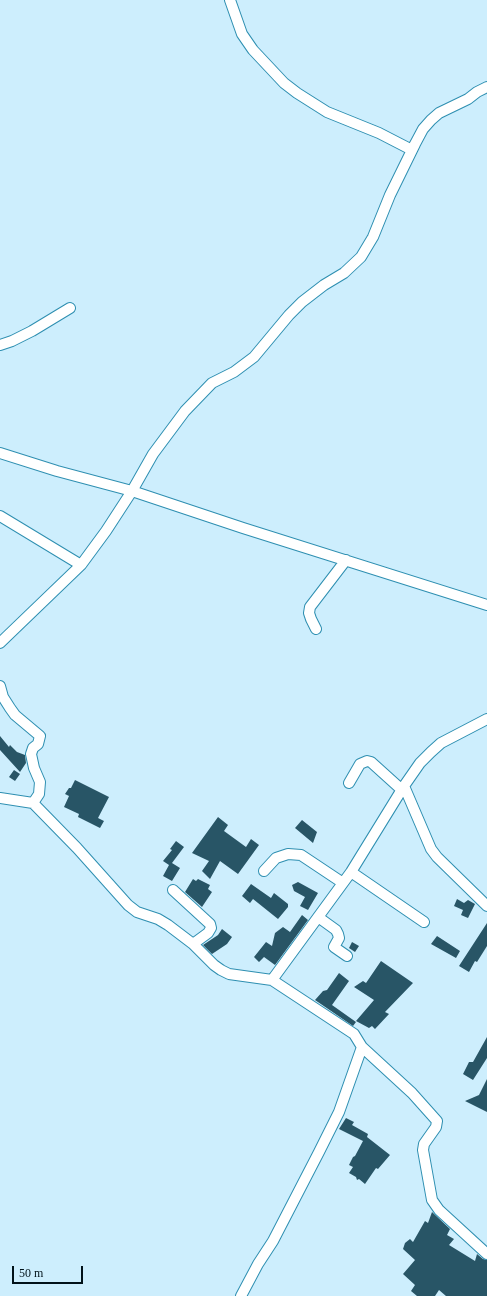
<!DOCTYPE html>
<style>
body{margin:0}
#map{position:relative;width:487px;height:1296px;overflow:hidden;background:#cdeefd;font-family:Georgia,serif}
canvas{display:block}
.scale{position:absolute;left:12px;top:1266px;width:71px;height:18px;box-sizing:border-box;border:2px solid #011219;border-top:0;padding-left:5px;font-size:12px;line-height:14px;white-space:nowrap;color:#011219;-webkit-text-stroke:3px #cdeefd;paint-order:stroke}
</style>
<div id="map">
<canvas width="487" height="1296"></canvas>
<div class="scale">50 m</div>
</div>
<script>
const g = document.querySelector('canvas').getContext('2d');
g.lineJoin = 'round';
function fillPath(path, color) { g.fillStyle = color; g.fill(path, 'evenodd'); }
const toPath = rows => new Path2D(rows.map(r => 'M' + r).join(''));
function trace(path, color, width, dash) { g.strokeStyle = color; g.lineWidth = width; g.lineCap = dash ? 'butt' : 'round'; g.setLineDash(dash || []); g.stroke(path); }
const building = toPath([
 [0,736,9,747,10,745,17,752,25,755,26,763,20,772,0,750],
 [14,770,20,774,15,781,9,777],
 [75,780,109,797,98,818,104,821,100,828,78,817,79,814,64,807,69,796,65,794,69,788,71,788],
 [218,817,228,825,224,831,246,847,251,839,259,845,238,874,220,861,210,879,202,871,209,861,192,853],
 [302,820,317,832,313,843,295,828],
 [176,841,184,847,172,863,180,868,172,881,163,876,169,865,163,861,172,850,170,849],
 [193,879,196,881,198,879,210,885,208,889,212,892,202,907,185,892],
 [298,882,318,893,308,910,300,906,305,897,294,891,292,885],
 [251,884,271,898,274,893,288,904,288,907,278,919,253,899,250,903,242,896],
 [457,899,464,903,468,900,475,904,468,918,461,915,463,910,454,906],
 [302,915,308,920,275,965,264,957,259,962,254,957,266,942,272,946,275,933,283,927,290,932],
 [487,923,487,946,477,962,475,961,469,972,459,966],
 [222,929,232,937,227,944,212,954,203,945,218,935],
 [437,936,460,951,456,958,431,944],
 [352,942,359,946,355,952,349,948],
 [381,961,413,983,385,1012,389,1014,375,1029,372,1026,369,1028,356,1021,374,1000,354,987,363,981,366,983],
 [339,973,349,981,332,1005,356,1022,353,1026,315,1000,323,991,327,990],
 [487,1037,487,1058,473,1080,463,1074,469,1062,473,1062],
 [487,1079,487,1112,465,1101,479,1095],
 [346,1118,354,1122,352,1125,368,1134,367,1137,390,1155,378,1169,376,1168,365,1184,359,1179,357,1180,356,1177,349,1173,353,1167,349,1165,353,1157,355,1156,363,1141,339,1129],
 [432,1212,450,1229,447,1235,454,1239,449,1245,475,1261,477,1254,483,1259,487,1260,487,1296,446,1296,439,1290,435,1296,417,1296,411,1291,415,1285,403,1274,415,1260,403,1249,405,1243,410,1239,413,1242,425,1221,428,1223]
]);
const minor = toPath([
 [230,0,242,34,253,50,284,83,297,93,327,112,379,133,412,150],
 [0,345,12,341,32,331,70,308],
 [0,453,57,471,132,491,243,528,487,605],
 [0,516,81,565],
 [316,629,311,619,309,613,310,607,346,560],
 [0,643,81,565,106,531,132,491,153,454,185,411,212,383,234,372,254,357,289,315,302,302,324,285,344,273,361,257,373,237,390,195,415,144,423,129,431,120,439,113,468,99,477,92,487,87],
 [0,686,3,697,10,708,15,715,40,736,38,744,33,748,31,754,34,768,40,782,39,794,33,803],
 [349,783,360,764,367,761,371,762,402,790],
 [404,786,431,849,437,857,487,906],
 [0,798,33,803,77,848,128,905,137,912,158,919,168,925,193,944,214,965,221,970,229,974,272,980,354,1034,362,1047,412,1093,437,1121,436,1127,424,1144,423,1150,432,1200,439,1210,487,1254],
 [264,871,276,858,288,854,301,855,343,883],
 [351,872,424,922],
 [173,890,210,924,211,928,208,933,193,944],
 [318,917,336,930,338,934,339,938,334,947,347,956],
 [272,980,351,872,404,786,420,763,431,752,441,743,487,719],
 [241,1296,258,1264,273,1241,319,1152,339,1112,362,1047]
]);
fillPath(building, '#285566');
trace(minor, '#2e8fb1', 12);
trace(minor, '#fff', 10);
</script>
